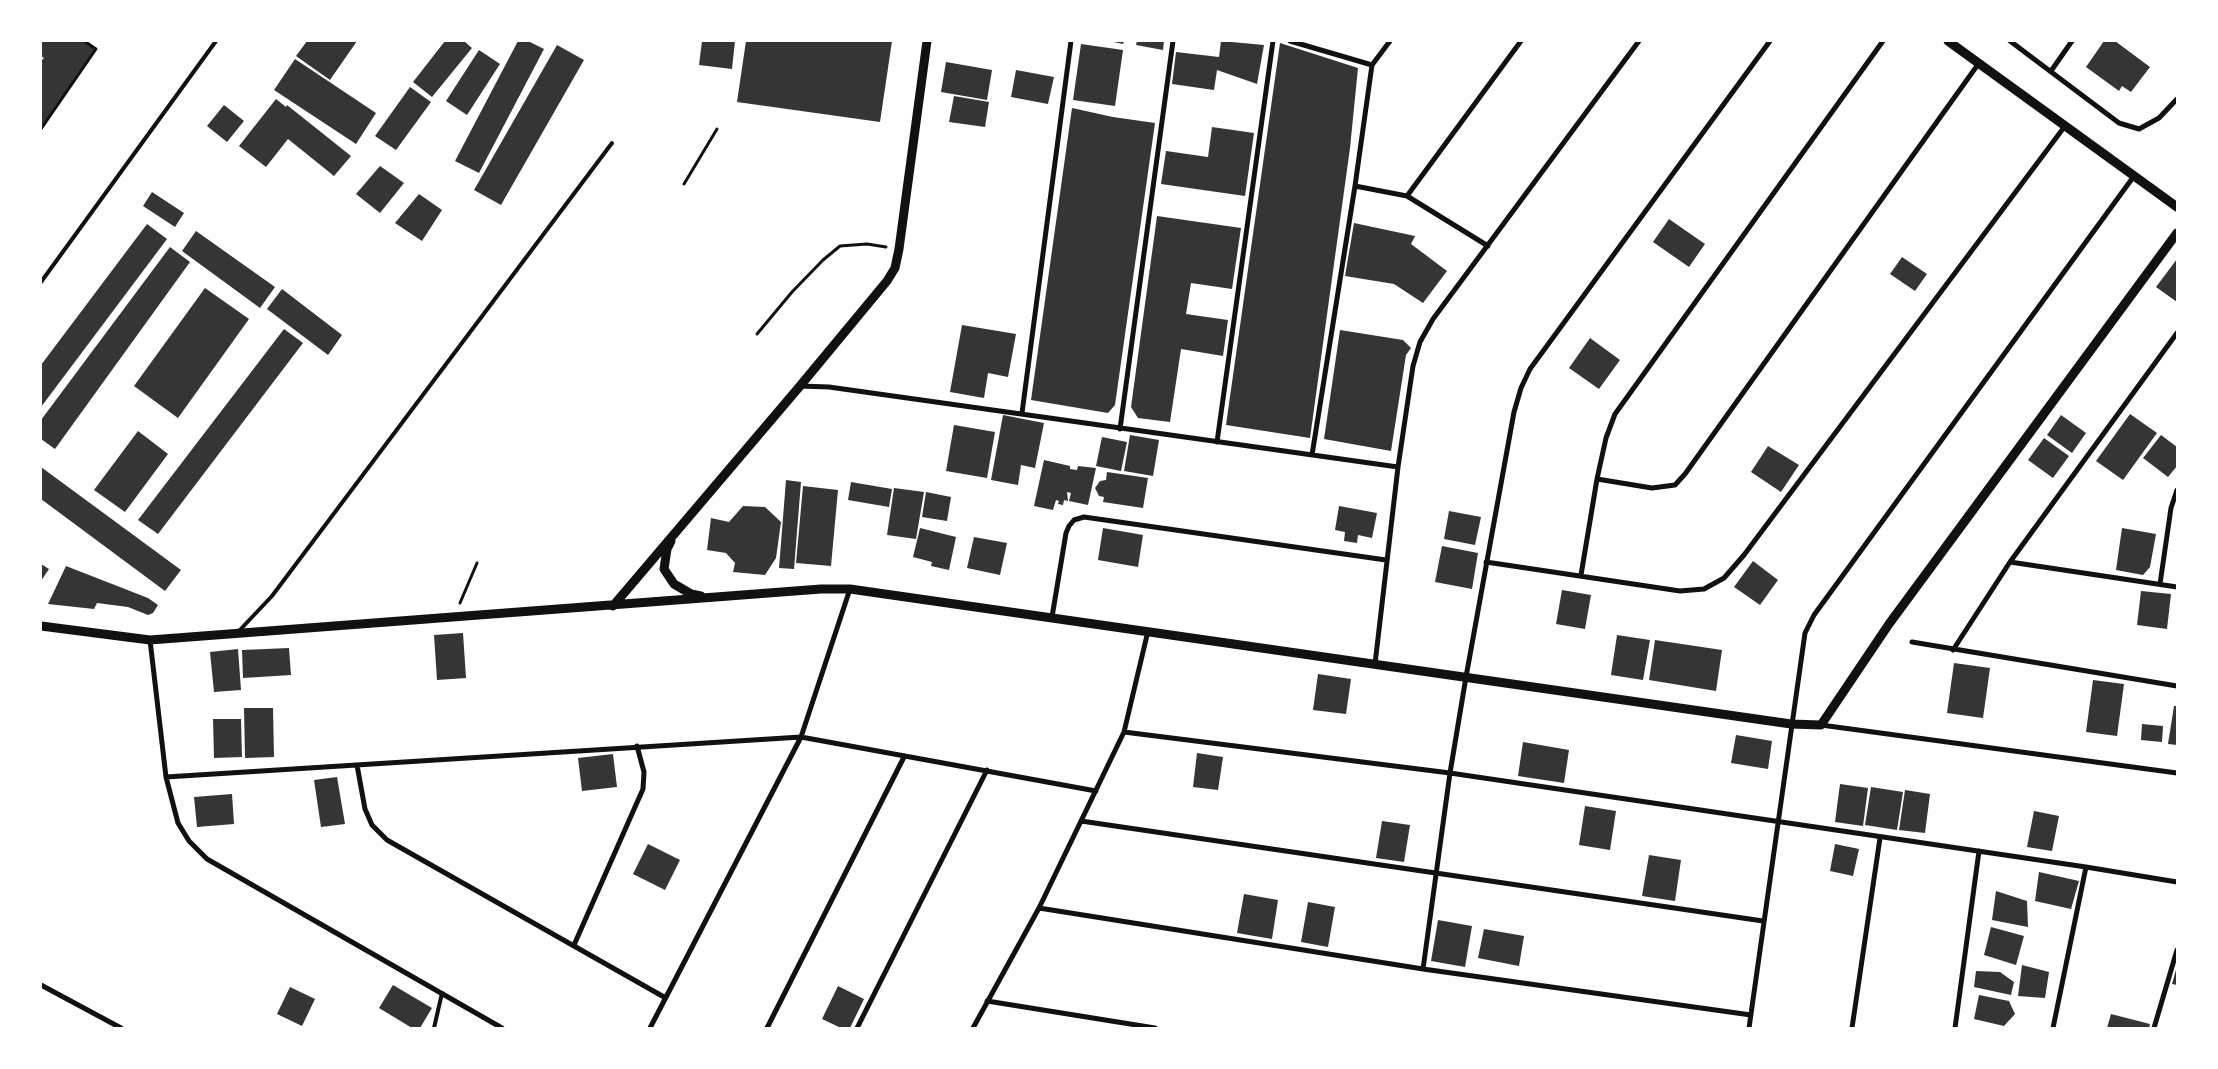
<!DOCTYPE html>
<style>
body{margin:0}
#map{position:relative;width:2218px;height:1069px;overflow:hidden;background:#fff;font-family:"Roboto Condensed",sans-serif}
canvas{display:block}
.frame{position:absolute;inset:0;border:42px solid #fff;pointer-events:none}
</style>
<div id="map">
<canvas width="2218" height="1069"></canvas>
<div class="frame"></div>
</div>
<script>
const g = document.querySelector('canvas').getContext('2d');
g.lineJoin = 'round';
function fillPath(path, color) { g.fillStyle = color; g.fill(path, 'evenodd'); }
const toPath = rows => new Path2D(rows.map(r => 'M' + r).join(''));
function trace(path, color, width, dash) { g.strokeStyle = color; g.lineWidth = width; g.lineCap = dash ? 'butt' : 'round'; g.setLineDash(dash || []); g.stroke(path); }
const building = toPath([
 [41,41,87,41,97,49,41,128,41,61,44,58,41,56],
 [307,41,357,41,330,80,296,56],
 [445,41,464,41,472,48,432,97,413,82],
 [518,41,528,41,544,49,479,173,455,161],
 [702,41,735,41,732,69,699,65],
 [746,41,892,41,880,122,737,102],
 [1109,41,1124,41,1123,44],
 [1137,41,1164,41,1163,50,1136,45],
 [1221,41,1264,45,1257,84,1217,70,1214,90,1172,84,1176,52,1219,57],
 [2104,41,2115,41,2150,67,2131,92,2122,86,2119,91,2086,67],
 [1280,43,1358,68,1350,148,1310,438,1226,425],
 [1081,44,1123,50,1115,106,1073,100],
 [557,45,584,60,501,205,474,190],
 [479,50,500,64,467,115,446,101],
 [295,59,376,113,356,144,274,90],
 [946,62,992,70,987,100,941,92],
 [1016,70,1054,77,1048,104,1011,97],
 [410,87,431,102,396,150,375,136],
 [954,96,989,102,985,127,949,122],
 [276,99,286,107,287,105,351,156,334,176,288,139,266,167,239,146],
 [224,105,244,121,227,142,207,126],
 [1072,108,1113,117,1155,123,1115,405,1108,413,1031,400],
 [1212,127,1254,133,1245,196,1161,184,1166,151,1208,157],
 [380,166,404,183,380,213,356,194],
 [152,192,184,213,175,227,143,206],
 [419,194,442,210,422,241,395,223],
 [1157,216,1241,228,1232,289,1191,283,1186,314,1228,320,1223,356,1181,349,1170,422,1138,418,1131,407],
 [1669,219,1705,244,1689,267,1653,242],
 [1354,223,1415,236,1411,244,1447,271,1423,303,1394,284,1345,276],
 [147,224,167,239,41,407,41,365],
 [196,231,275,287,260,308,182,251],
 [170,247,190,262,55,449,41,439,41,420],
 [1902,257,1927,274,1915,291,1890,274],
 [2177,259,2177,302,2156,287],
 [205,288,249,319,178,418,134,386],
 [282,289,342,335,328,355,267,309],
 [962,325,1016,334,1008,377,988,373,984,398,950,392],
 [284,329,303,343,158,534,138,520],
 [1340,330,1403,340,1411,348,1406,355,1391,451,1324,439],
 [1590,338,1620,360,1599,389,1569,368],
 [2130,414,2157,433,2123,480,2096,461],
 [1003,415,1044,423,1035,468,1021,465,1018,485,991,480],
 [2061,415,2086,433,2072,453,2047,435],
 [954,425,995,432,987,478,946,471],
 [138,431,168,454,125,512,94,490],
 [1130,435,1159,440,1153,476,1124,471],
 [2161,435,2177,447,2177,466,2168,477,2143,458],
 [1102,437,1127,442,1121,471,1096,466],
 [2044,438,2069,456,2053,478,2028,460],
 [1768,446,1799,465,1781,492,1751,472],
 [1044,460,1070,466,1070,469,1077,470,1078,466,1096,468,1088,505,1069,501,1071,493,1067,492,1068,501,1064,500,1063,505,1058,504,1059,501,1056,500,1053,510,1034,506],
 [41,467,181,570,165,591,41,499],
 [1107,472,1148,478,1143,508,1103,502,1104,497,1099,496,1095,488,1100,481,1106,480],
 [786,480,801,482,794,569,779,568],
 [851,482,892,489,889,507,848,500],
 [803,486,838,490,831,566,796,563],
 [894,488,924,492,916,539,887,535],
 [926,492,951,497,947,521,922,517],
 [743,506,765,507,781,522,776,558,765,575,733,572,735,563,726,553,707,550,711,518,729,522],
 [1339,506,1377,513,1372,538,1358,535,1357,543,1344,541,1345,532,1335,530],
 [1449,511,1481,517,1475,545,1444,539],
 [920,528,956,537,949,570,931,566,932,562,913,557],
 [1103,528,1143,535,1138,567,1098,560],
 [2122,528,2156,534,2150,567,2143,575,2116,570],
 [974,537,1007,543,1000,575,967,568],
 [1442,546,1478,553,1472,589,1435,582],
 [1753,561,1778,580,1760,605,1734,587],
 [41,564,49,569,41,581],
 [66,566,148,598,158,605,153,613,148,615,128,607,97,603,94,609,48,604],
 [1562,590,1591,595,1585,629,1556,624],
 [2141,591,2171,594,2167,629,2137,625],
 [463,633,466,678,437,680,434,635],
 [1617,635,1650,640,1643,680,1611,675],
 [1655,640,1722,650,1716,691,1649,680],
 [289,648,291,675,243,678,242,650],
 [238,649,241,690,214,692,210,652],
 [1954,663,1990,668,1983,718,1947,713],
 [1318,674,1351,679,1346,714,1313,710],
 [2093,680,2124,684,2117,736,2086,732],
 [2174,706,2177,706,2177,745,2168,744],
 [244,708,273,708,274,757,245,758],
 [213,719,241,719,242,757,214,758],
 [2142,724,2163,726,2162,742,2141,740],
 [1736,735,1772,741,1768,769,1731,763],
 [1523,742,1569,750,1564,783,1518,776],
 [1197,753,1223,757,1218,790,1193,787],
 [613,754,617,787,582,791,578,758],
 [337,777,345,824,321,827,314,780],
 [1840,784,1868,788,1863,826,1835,822],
 [1871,787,1903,792,1897,830,1865,825],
 [1905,790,1930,794,1925,833,1899,830],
 [232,794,234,824,197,827,194,797],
 [1585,806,1616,811,1610,850,1579,845],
 [2034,811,2059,816,2052,851,2027,847],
 [1382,821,1410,825,1404,862,1376,858],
 [648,844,680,860,665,890,633,874],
 [1835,844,1859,849,1853,876,1830,871],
 [1649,855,1681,860,1675,901,1642,896],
 [2039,872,2079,881,2071,909,2035,901],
 [1996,891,2027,901,2028,927,1992,920],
 [1244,894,1278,900,1272,939,1237,933],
 [1308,902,1335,907,1328,947,1301,942],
 [1438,920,1472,926,1465,967,1431,961],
 [1991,927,2024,936,2016,965,1984,955],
 [1484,929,1524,936,1519,966,1478,958],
 [2022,965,2049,972,2045,998,2018,996],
 [2177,966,2177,985,2172,984],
 [1976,971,2000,972,2014,982,2011,995,1974,987],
 [393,985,432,1008,420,1028,412,1028,379,1008],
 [838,986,864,999,850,1028,841,1028,822,1019],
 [290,987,315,999,302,1026,277,1014],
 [1979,995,2009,1001,2015,1014,2004,1026,1974,1019],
 [2111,1014,2150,1024,2149,1028,2107,1028]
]);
const path = toPath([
 [41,129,96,49,84,41],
 [684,184,717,129],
 [757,334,792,292,823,260,840,246,867,244,886,247],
 [460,603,477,563]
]);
const service = toPath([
 [41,282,216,41],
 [238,632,272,596,612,143],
 [434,1028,442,993]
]);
const minor = toPath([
 [1290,41,1372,65],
 [2010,41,2119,123,2139,129,2159,118,2177,99],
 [2051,71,2072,41],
 [1355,186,1407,196,1488,246],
 [1407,196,1521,41],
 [800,386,829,387,1398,467],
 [1022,413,1071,41],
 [1120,429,1173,41],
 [1217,442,1273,41],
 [1312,455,1355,186,1372,65,1390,41],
 [1597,479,1652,488,1675,485,1685,474,1979,63],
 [1486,562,1680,591,1704,589,1724,578,1744,555,2065,126],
 [2010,562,2177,587],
 [1581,575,1597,479,1606,438,1615,414,1883,41],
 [2160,584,2171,508,2177,490],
 [1052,617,1066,533,1069,526,1074,520,1084,517,1386,560],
 [150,640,166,777,178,823,189,841,207,859,502,1028],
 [1912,642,2177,686],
 [1953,650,2010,562,2177,333],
 [1375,664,1398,467,1413,366,1420,342,1433,319,1639,41],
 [1821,725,2177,773],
 [1124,732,1450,773,2086,867,2177,882],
 [357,765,365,809,372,825,387,840,664,997],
 [166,777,801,737,1096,791],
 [1081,821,1763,921],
 [1039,908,1423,969,1751,1015],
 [574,945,643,789,644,772,637,746],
 [1423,969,1450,773,1466,677,1514,412,1521,388,1530,369,1770,41],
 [41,985,121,1028],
 [987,1001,1155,1028],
 [650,1028,801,737,850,589],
 [767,1028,904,757],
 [857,1028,987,770],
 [973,1028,1039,908,1124,732,1148,631],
 [1749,1028,1805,633,1814,615,2134,176],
 [1852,1028,1880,838],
 [1955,1028,1979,851],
 [2053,1028,2086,867],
 [2154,1028,2177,950]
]);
const tertiary = toPath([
 [1948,41,2177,207],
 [671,541,667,549,664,569,674,584,691,594,701,596],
 [613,606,800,386,887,281,895,268,899,249,927,41],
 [41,626,150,640,821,589,850,589,1791,724,1821,725,1889,624,2177,233]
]);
fillPath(building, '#353535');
trace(path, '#111', 3);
trace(service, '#111', 4);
trace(minor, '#111', 5);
trace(tertiary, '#111', 9);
</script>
